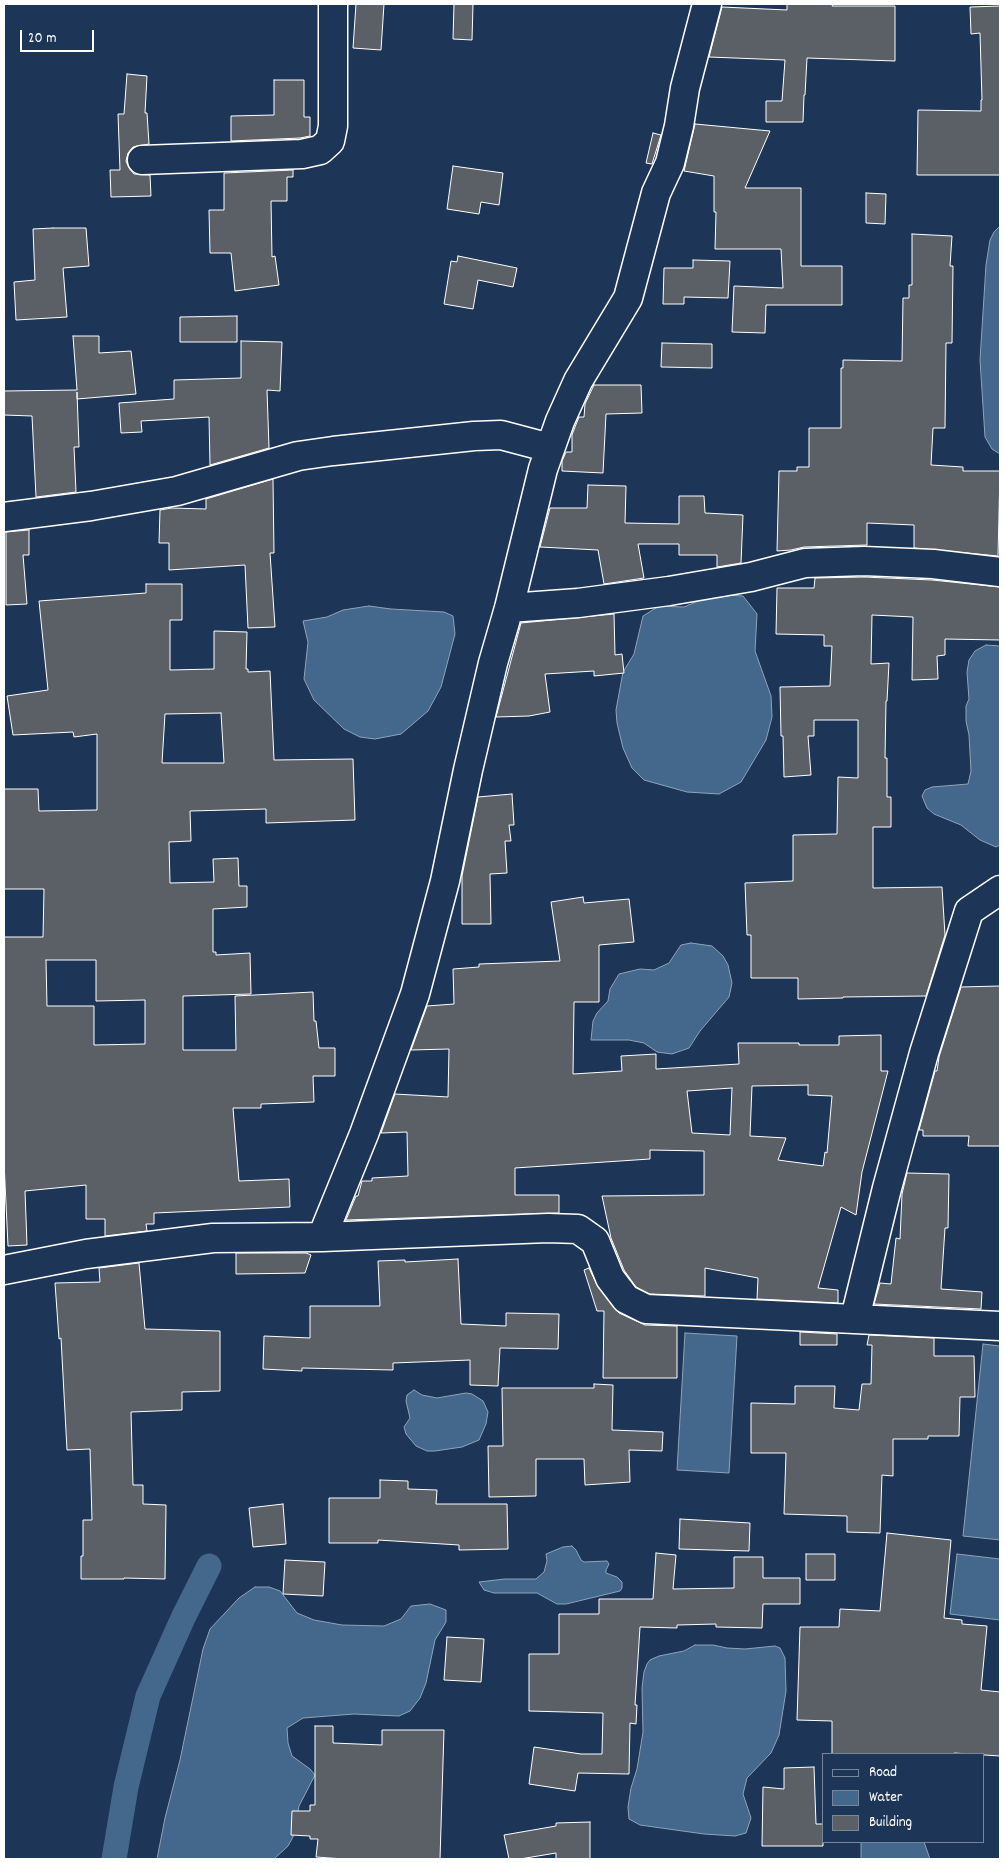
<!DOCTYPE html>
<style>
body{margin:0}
#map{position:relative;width:1004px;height:1863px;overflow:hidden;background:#1d3557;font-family:Dekko,sans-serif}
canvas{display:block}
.frame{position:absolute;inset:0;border:5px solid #fff;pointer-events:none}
.legend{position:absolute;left:822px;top:1753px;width:162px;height:90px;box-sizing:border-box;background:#1d3557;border:1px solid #77869a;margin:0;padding:6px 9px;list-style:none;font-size:15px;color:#fff}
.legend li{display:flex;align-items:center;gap:10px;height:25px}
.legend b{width:25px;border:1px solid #77869a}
.scale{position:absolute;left:20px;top:30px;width:74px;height:22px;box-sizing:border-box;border:2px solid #fff;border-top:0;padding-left:6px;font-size:15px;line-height:18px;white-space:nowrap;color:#fff;-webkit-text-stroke:4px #1d3557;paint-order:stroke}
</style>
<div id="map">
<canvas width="1004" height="1863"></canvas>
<div class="frame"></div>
<ul class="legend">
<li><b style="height:6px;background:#1d3557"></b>Road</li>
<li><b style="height:14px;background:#44688b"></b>Water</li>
<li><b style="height:14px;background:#5b6066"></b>Building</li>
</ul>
<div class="scale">20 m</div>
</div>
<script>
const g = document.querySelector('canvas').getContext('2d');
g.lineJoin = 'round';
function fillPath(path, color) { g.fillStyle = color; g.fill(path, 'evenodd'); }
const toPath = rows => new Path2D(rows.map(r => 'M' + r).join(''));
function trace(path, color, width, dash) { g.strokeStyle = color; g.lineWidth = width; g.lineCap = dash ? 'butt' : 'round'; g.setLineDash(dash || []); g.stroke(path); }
const water = toPath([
 [1000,226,1000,454,992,449,985,437,980,360,986,265,990,240,994,232,1000,226],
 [727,595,743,596,757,614,755,651,771,696,772,717,766,740,741,782,719,794,687,792,644,780,632,768,623,748,617,723,616,710,623,672,634,654,643,616,659,606,684,607,703,599,727,595],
 [369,606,391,609,444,612,453,616,455,634,441,687,428,711,401,734,375,739,360,737,344,729,314,700,304,679,308,642,303,621,327,617,343,610,369,606],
 [986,645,1000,646,1000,845,996,847,980,840,961,825,934,814,927,808,922,796,925,790,932,787,968,784,971,771,969,735,966,721,966,706,969,699,967,672,969,660,975,651,986,645],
 [691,943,712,946,723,956,728,965,732,983,729,997,700,1031,689,1048,672,1054,657,1052,644,1043,629,1040,591,1040,593,1021,597,1013,608,1001,610,989,619,974,640,969,654,970,669,963,681,945,691,943],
 [685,1333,737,1336,729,1473,677,1470,685,1333],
 [983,1344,1000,1346,1000,1540,963,1536,983,1344],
 [414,1390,422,1395,437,1398,466,1393,472,1394,483,1401,488,1412,486,1424,479,1440,462,1447,435,1451,427,1451,416,1446,406,1434,404,1427,410,1418,406,1401,407,1395,414,1390],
 [572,1546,576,1550,581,1560,584,1562,607,1561,609,1564,606,1570,606,1573,617,1577,622,1582,622,1588,620,1591,566,1604,557,1604,537,1593,494,1593,484,1590,479,1582,505,1579,536,1579,544,1572,547,1561,546,1554,563,1547,572,1546],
 [957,1554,1000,1559,1000,1620,950,1614,957,1554],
 [255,1587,269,1587,280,1591,297,1613,314,1620,342,1625,384,1626,401,1619,411,1606,430,1604,446,1610,446,1622,435,1640,426,1683,420,1698,410,1711,399,1716,354,1714,303,1718,287,1728,288,1743,292,1756,310,1769,315,1775,299,1806,293,1837,288,1846,274,1859,157,1859,165,1818,180,1760,203,1649,210,1629,239,1598,255,1587],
 [695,1645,713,1645,727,1648,745,1649,775,1646,780,1648,785,1658,786,1691,779,1735,771,1753,747,1778,743,1794,751,1818,746,1833,735,1836,704,1834,640,1825,629,1819,628,1807,631,1788,637,1769,643,1732,642,1688,644,1672,647,1664,650,1660,659,1656,684,1651,695,1645],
 [861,1842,924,1842,930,1859,861,1859,861,1842]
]);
const canal = toPath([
 [114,1859,126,1787,148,1696,183,1618,209,1566]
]);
const building = toPath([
 [356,4,384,4,381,50,353,48,356,4],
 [454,4,473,4,472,40,453,39,454,4],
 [787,4,833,4,832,6,895,6,895,61,807,58,805,95,804,95,803,122,766,122,766,101,782,101,785,60,709,57,722,7,787,10,787,4],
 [1000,6,1000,175,917,175,918,110,981,111,981,100,982,100,980,33,971,34,970,7,1000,6],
 [127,74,147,76,145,113,147,113,149,144,133,147,128,153,126,161,129,168,134,174,150,175,151,196,111,197,110,170,120,170,118,114,124,114,127,74],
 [274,80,304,80,304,117,310,117,310,136,300,138,231,141,231,116,274,115,274,80],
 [695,124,770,131,745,188,801,188,801,266,842,266,842,305,766,305,765,333,732,332,734,286,783,288,781,249,715,249,716,212,714,212,714,176,684,171,695,124],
 [653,133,661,135,652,164,646,163,653,133],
 [453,166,503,173,499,205,481,202,479,214,447,209,453,166],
 [293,170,293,177,287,177,287,201,271,201,272,257,275,256,279,285,235,291,231,253,210,253,209,210,224,210,224,173,293,170],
 [866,193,886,194,885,224,866,223,866,193],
 [53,228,86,228,89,266,63,268,67,317,16,320,14,282,35,280,33,229,53,228],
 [912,234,952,236,950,266,953,266,952,343,946,343,945,428,933,428,931,465,963,467,963,471,1000,471,998,556,914,548,914,525,867,523,867,545,804,547,791,550,777,551,779,471,797,471,797,467,809,467,809,428,841,428,841,368,843,368,843,360,902,361,903,298,909,298,909,285,912,285,912,234],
 [458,256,517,268,513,287,478,280,473,309,444,304,451,261,457,262,458,256],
 [693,260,730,261,728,298,684,297,684,304,663,304,664,268,693,268,693,260],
 [237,316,237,342,180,342,180,317,237,316],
 [73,336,99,336,99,353,131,351,136,394,77,399,77,392,79,447,74,447,76,492,36,497,32,416,4,415,4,391,77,390,73,336],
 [241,341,282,342,280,391,267,390,269,448,210,465,209,417,141,421,142,432,121,433,119,403,174,399,174,380,241,378,241,341],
 [662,343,712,344,712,368,661,367,662,343],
 [594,385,641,385,642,413,606,414,603,473,562,471,562,461,566,452,572,452,572,435,575,427,579,417,584,417,585,404,594,385],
 [273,479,274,553,270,553,275,627,248,628,245,565,169,570,169,543,159,543,160,510,172,508,206,509,206,499,273,479],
 [588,485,626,486,625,523,679,524,679,496,704,496,705,513,743,515,741,563,717,567,717,555,679,555,679,544,638,544,644,578,604,584,598,550,540,547,550,508,587,508,588,485],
 [29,530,29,555,23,555,27,604,6,605,6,532,29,530],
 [864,577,932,580,1000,587,1000,640,945,639,945,655,937,656,938,679,912,680,913,617,872,615,871,664,889,663,887,701,886,701,885,758,887,758,887,797,891,797,891,827,873,827,873,888,942,887,945,935,926,996,843,997,843,998,798,999,798,978,751,978,751,935,747,935,745,883,793,881,793,835,837,834,838,777,858,778,858,720,814,720,814,736,808,736,811,775,784,777,783,736,781,736,780,687,830,686,832,646,824,646,824,635,776,634,777,588,814,588,815,578,864,577],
 [146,584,182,584,182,620,170,620,170,670,214,669,214,631,247,632,246,669,248,669,248,672,270,671,274,760,353,759,355,820,266,823,266,809,190,811,191,841,169,842,170,883,214,882,213,859,238,858,239,886,247,886,247,907,213,909,213,952,216,952,216,955,250,953,251,994,183,996,183,1050,236,1050,235,996,313,992,314,1021,316,1021,319,1048,335,1048,335,1076,313,1076,314,1102,261,1104,261,1108,233,1108,239,1181,289,1179,290,1207,154,1213,154,1224,146,1224,147,1231,105,1236,105,1219,86,1219,86,1185,25,1191,27,1245,8,1246,4,1162,4,937,43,937,44,889,4,889,4,789,38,789,39,811,97,810,97,734,74,737,73,732,13,735,7,696,48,690,39,601,146,593,146,584],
 [221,713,224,763,162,763,165,714,221,713],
 [46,960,96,960,96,1001,145,1000,145,1044,94,1045,94,1006,47,1006,46,960],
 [614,614,615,655,622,654,624,673,594,676,594,671,545,674,550,712,529,716,496,717,521,623,614,614],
 [512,794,514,825,509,825,511,841,505,841,507,873,490,874,491,924,462,924,462,876,478,797,512,794],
 [583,897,584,903,629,899,634,942,599,945,599,1002,574,1002,573,1074,622,1071,621,1056,656,1054,656,1069,739,1064,738,1043,799,1043,799,1045,839,1045,839,1036,881,1035,881,1071,888,1071,862,1172,856,1215,841,1207,818,1288,838,1290,838,1303,757,1299,758,1278,705,1268,705,1296,650,1294,636,1287,624,1270,611,1238,602,1196,704,1195,704,1151,650,1150,650,1159,515,1168,515,1195,559,1195,559,1213,346,1220,356,1196,358,1196,362,1181,372,1181,372,1178,408,1176,407,1132,381,1133,395,1094,448,1097,449,1049,411,1050,427,1006,454,1004,453,969,479,967,479,964,560,961,551,902,583,897],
 [808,1085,808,1095,832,1096,827,1153,825,1152,823,1166,778,1160,786,1138,750,1136,752,1086,808,1085],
 [732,1088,730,1135,692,1133,687,1091,732,1088],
 [1000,986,1000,1146,968,1146,969,1136,923,1136,923,1130,919,1130,935,1071,937,1071,939,1057,961,987,1000,986],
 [907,1173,949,1174,948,1228,945,1228,941,1289,982,1292,981,1309,874,1304,880,1283,891,1284,896,1238,900,1239,902,1194,907,1173],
 [236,1253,306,1253,311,1255,305,1273,236,1274,236,1253],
 [458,1259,461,1324,506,1326,506,1313,559,1314,558,1349,500,1348,498,1386,470,1385,470,1360,393,1363,393,1370,302,1368,302,1371,263,1369,264,1336,310,1338,310,1306,380,1306,378,1261,405,1260,405,1262,458,1259],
 [139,1263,145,1329,220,1331,220,1391,182,1392,182,1410,131,1412,133,1485,143,1485,143,1504,166,1505,165,1579,124,1578,124,1579,81,1579,81,1556,83,1556,83,1520,92,1520,90,1449,67,1450,61,1338,59,1339,55,1283,100,1282,99,1268,139,1263],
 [589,1268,598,1287,619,1313,645,1325,677,1326,677,1378,603,1378,604,1311,597,1311,584,1270,589,1268],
 [800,1332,837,1334,837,1345,800,1345,800,1332],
 [869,1335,934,1338,934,1356,974,1356,975,1397,960,1397,959,1436,928,1436,928,1439,893,1439,893,1476,882,1475,880,1533,847,1532,847,1516,784,1514,786,1453,751,1453,751,1403,795,1404,795,1386,835,1386,834,1408,859,1410,862,1384,871,1384,872,1345,867,1345,869,1335],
 [594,1384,613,1385,612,1430,663,1432,662,1451,629,1450,630,1482,585,1485,584,1459,536,1459,536,1496,489,1497,488,1446,503,1446,502,1388,594,1388,594,1384],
 [380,1480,408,1481,408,1489,437,1490,436,1504,507,1504,508,1549,459,1550,459,1545,378,1540,378,1543,329,1543,329,1498,380,1498,380,1480],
 [283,1504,286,1544,253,1547,249,1508,283,1504],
 [680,1519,750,1523,749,1551,679,1549,680,1519],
 [887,1533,951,1540,944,1618,962,1620,962,1624,987,1626,981,1690,1000,1692,1000,1756,954,1753,954,1754,832,1754,832,1721,797,1720,800,1627,839,1627,840,1609,880,1611,887,1533],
 [656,1553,676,1555,673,1589,734,1588,734,1557,763,1557,763,1578,800,1578,800,1604,763,1604,762,1628,716,1627,716,1624,677,1625,677,1628,640,1627,635,1705,637,1705,636,1724,630,1723,629,1774,578,1773,575,1791,529,1784,534,1747,581,1754,602,1754,603,1713,529,1711,529,1654,559,1654,559,1614,599,1614,599,1599,653,1599,656,1553],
 [806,1554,835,1554,835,1580,806,1580,806,1554],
 [285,1560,325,1562,323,1596,283,1594,285,1560],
 [447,1637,484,1639,481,1682,444,1680,447,1637],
 [315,1726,333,1726,333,1743,382,1745,382,1730,444,1730,440,1859,344,1859,316,1857,318,1839,310,1839,310,1836,291,1835,292,1811,310,1811,310,1805,315,1805,315,1726],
 [814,1767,816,1824,823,1824,823,1846,762,1846,763,1787,784,1789,784,1768,814,1767],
 [590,1822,590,1859,556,1859,556,1853,520,1859,509,1859,504,1835,556,1826,556,1823,590,1822]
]);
const minor = toPath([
 [142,160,302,154,320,150,330,141,333,126,333,4],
 [4,517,91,506,177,491,298,456,333,451,474,436,501,435,550,448],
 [509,608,578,603,669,591,751,577,805,563,864,561,933,564,1000,572],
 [322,1237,364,1134,415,994,445,881,468,770,493,663,509,608,543,469,560,421,578,381,628,298,656,193,670,163,679,126,685,88,707,4],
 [4,1270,86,1254,213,1238,322,1237,548,1228,578,1229,595,1241,610,1278,626,1299,646,1309,1000,1326],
 [855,1318,887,1188,924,1053,969,911,1000,890]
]);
fillPath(water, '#44688b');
trace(water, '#8fa4b9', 1);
trace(canal, '#44688b', 25);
fillPath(building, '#5b6066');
trace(building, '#fff', 1);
trace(minor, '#fff', 31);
trace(minor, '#1d3557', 28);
</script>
